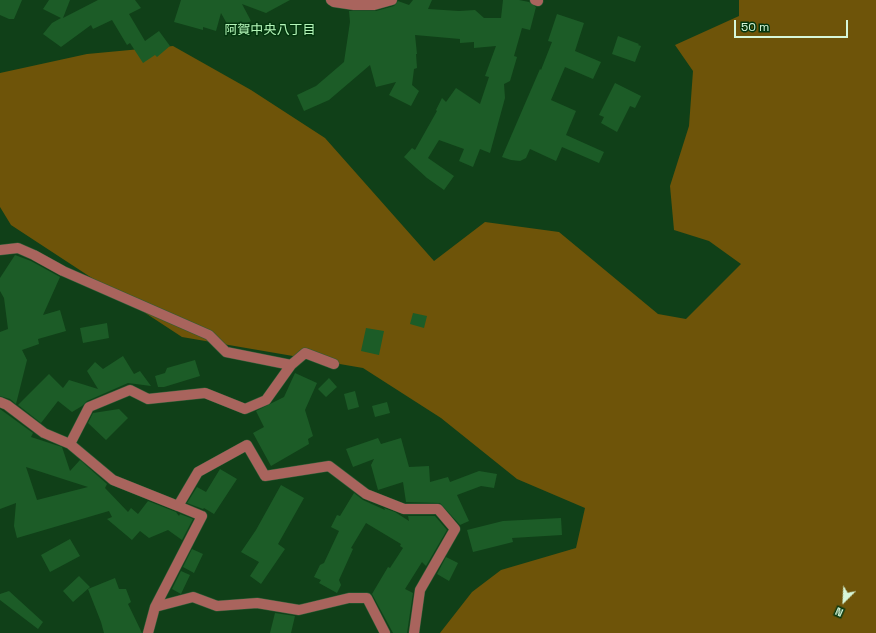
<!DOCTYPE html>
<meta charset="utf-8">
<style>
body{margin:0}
#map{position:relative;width:876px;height:633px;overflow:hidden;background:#104018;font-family:"Space Grotesk",sans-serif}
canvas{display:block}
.north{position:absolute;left:824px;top:581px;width:40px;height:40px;-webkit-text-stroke:3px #03360e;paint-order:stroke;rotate:204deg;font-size:11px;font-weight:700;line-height:16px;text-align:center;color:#d7f7d9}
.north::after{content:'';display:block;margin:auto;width:14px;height:18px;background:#d7f7d9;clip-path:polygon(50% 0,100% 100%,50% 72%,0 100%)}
.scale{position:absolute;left:734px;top:20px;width:114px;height:18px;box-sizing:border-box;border:2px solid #d7f7d9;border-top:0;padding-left:5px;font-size:12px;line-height:14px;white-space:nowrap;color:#d7f7d9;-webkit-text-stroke:3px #03360e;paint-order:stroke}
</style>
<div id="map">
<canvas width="876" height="633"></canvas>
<div class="north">N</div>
<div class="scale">50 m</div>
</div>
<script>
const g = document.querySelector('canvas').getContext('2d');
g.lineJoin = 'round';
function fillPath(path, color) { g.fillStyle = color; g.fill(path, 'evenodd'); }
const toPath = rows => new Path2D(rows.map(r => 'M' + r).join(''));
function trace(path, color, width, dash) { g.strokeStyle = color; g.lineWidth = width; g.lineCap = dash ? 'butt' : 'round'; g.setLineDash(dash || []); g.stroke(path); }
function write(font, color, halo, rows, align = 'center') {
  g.font = font + ' "Space Grotesk","Noto Sans JP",sans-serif'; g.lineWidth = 3; g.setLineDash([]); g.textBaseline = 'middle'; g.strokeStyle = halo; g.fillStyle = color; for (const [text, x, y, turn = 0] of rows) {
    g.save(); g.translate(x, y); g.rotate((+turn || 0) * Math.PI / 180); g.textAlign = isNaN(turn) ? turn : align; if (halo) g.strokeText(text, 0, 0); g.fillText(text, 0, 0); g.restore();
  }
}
const green = toPath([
 [739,0,876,0,876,633,440,633,472,592,501,570,576,548,585,508,517,479,441,418,363,368,182,337,11,225,0,207,0,73,87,54,173,46,251,90,325,138,434,261,485,222,559,232,658,314,686,319,741,264,709,241,674,230,670,186,689,126,693,71,675,45,739,16]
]);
const building = toPath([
 [0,0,22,0,14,19,9,19,0,15],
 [49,0,70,0,63,18,98,0,135,0,141,8,129,14,145,41,159,31,170,46,157,57,155,55,143,63,130,43,127,45,112,20,93,29,91,25,61,47,43,34,52,23,61,18,43,9],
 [181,0,290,0,266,13,242,4,251,21,231,31,221,13,216,31,203,27,203,30,174,22],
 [413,0,432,0,428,9,459,11,475,10,484,18,501,18,503,0,519,0,529,2,536,7,530,30,522,28,514,56,517,57,510,81,504,84,505,98,490,153,480,149,473,167,459,161,464,149,439,140,428,158,454,176,444,190,427,178,404,157,412,148,415,150,437,111,436,110,442,98,446,102,456,88,480,104,489,77,485,76,496,46,474,48,474,42,460,43,460,39,415,35,417,54,416,54,417,68,414,69,412,85,419,91,411,106,389,95,396,82,376,87,370,65,329,100,304,111,297,95,316,86,344,62,350,22,349,11,376,11,394,6,398,1,409,5],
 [557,14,584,23,575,51,601,62,593,79,565,67,551,100,576,111,566,135,604,152,599,163,562,147,556,161,530,149,526,158,520,161,511,160,502,157,540,69,541,70,552,42,548,41],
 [618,36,639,44,638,45,641,46,635,62,612,54],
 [615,83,641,96,635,108,630,106,617,132,601,123,604,117,599,115],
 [15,255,31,261,60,277,43,315,60,310,66,331,38,339,39,344,22,350,27,360,16,404,10,399,0,396,0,332,8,329,4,298,0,291,0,278],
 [413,313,427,316,424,328,410,324],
 [107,323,109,338,83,343,80,328],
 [366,328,384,331,379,355,361,351],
 [123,356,134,374,140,371,151,386,128,383,87,401,82,406,72,412,58,401,41,423,18,405,49,374,63,388,69,380,98,389,87,371,95,362,103,369],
 [195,360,200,376,164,387,158,387,155,376,165,373,167,368],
 [295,373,317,383,305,410,313,436,308,439,309,444,271,466,253,433,264,427,256,411,284,397],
 [329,378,337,387,326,397,318,389],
 [355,391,359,407,348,410,344,394],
 [387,402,390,413,375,417,372,406],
 [0,409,33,433,31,437,62,447,70,471,80,460,107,484,105,488,128,512,131,508,138,514,148,501,176,512,179,516,180,514,193,519,182,540,168,530,149,538,140,531,132,540,107,519,112,517,109,511,17,538,14,526,16,503,0,509],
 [26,467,63,479,88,487,37,500],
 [119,409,128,418,106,440,88,423,93,413],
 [378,438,381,444,401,438,409,467,429,466,430,482,448,477,450,482,479,471,497,474,494,488,481,486,457,495,469,521,460,525,440,503,406,502,403,482,378,490,371,465,374,459,353,467,346,449],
 [220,469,237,479,214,514,204,508,203,509,187,503,197,487,206,492],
 [281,485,304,498,278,544,285,549,261,584,250,576,259,562,241,552,256,530],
 [354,493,363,500,385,510,384,508,395,512,409,521,408,516,435,516,447,530,426,566,422,562,405,589,413,593,407,633,393,633,372,594,388,567,390,568,403,548,400,546,401,544,366,523,351,548,353,549,339,580,341,585,337,593,319,583,321,580,314,577,320,565,324,563,339,531,331,527,337,515,340,516],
 [561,518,562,535,512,538,513,542,473,552,467,530,503,521],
 [70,539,80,556,50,572,41,555],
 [192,549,203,554,194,573,183,567],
 [446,557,458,563,449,581,437,574],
 [181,571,190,575,181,594,172,589],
 [79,576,90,587,73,602,63,591],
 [115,578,119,589,126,589,131,602,128,604,142,633,104,633,101,622,88,589],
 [9,591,43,622,38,629,0,600,0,594],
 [275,613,295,616,291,633,270,633]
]);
const minor = toPath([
 [331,0,334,2,354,5,374,5,392,0],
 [535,0,538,1],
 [0,250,18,248,34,255,63,271,209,335,226,352,291,365,305,353,334,364],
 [0,402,7,405,44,433,70,444,113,480,178,506],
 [70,444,89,407,130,390,148,399,205,393,245,409,266,400,291,365],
 [155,607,193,597,217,606,257,603,299,610,349,598,367,598,385,633],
 [148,633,155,607,202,516,178,506,198,472,247,445,265,476,329,466,366,494,404,509,438,509,455,529,420,590,414,633]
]);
const neighbourhoodNames = [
 ["阿賀中央八丁目",270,30]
];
fillPath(green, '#6e5409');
fillPath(building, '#1c5c27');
trace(minor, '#305d37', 11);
trace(minor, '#a9645d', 10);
write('13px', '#b5f6b9', '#03360e', neighbourhoodNames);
</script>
